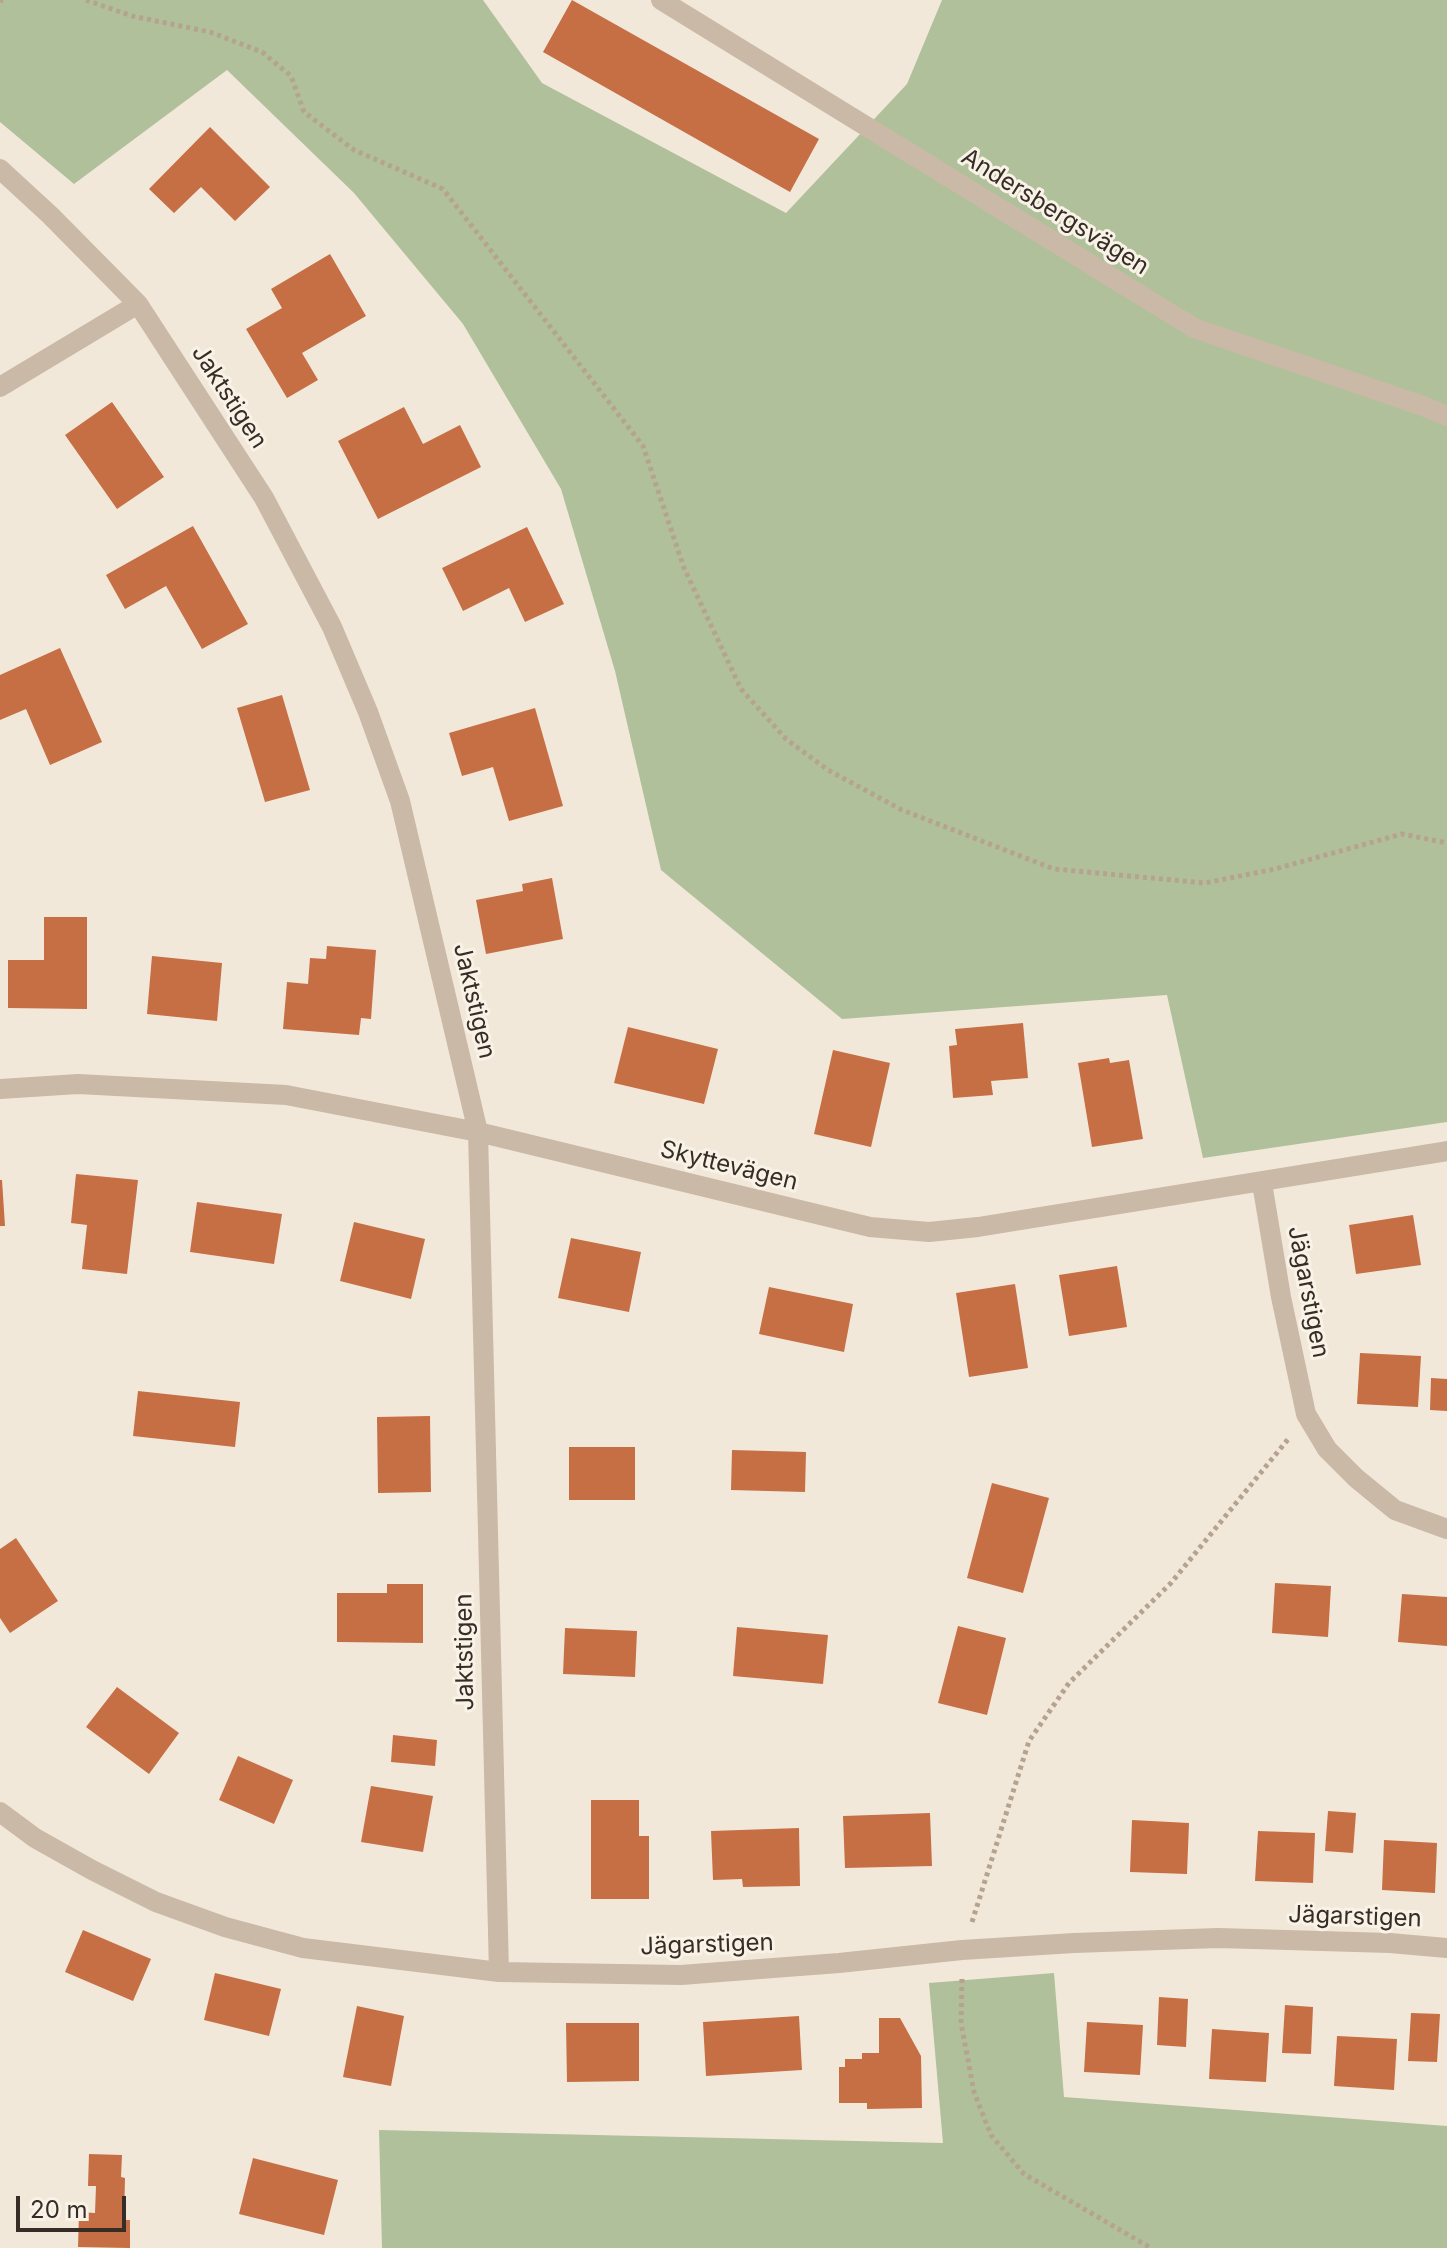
<!DOCTYPE html>
<meta charset="utf-8">
<style>
body{margin:0}
#map{position:relative;width:1447px;height:2248px;overflow:hidden;background:#f2e8da;font-family:Inter,sans-serif}
canvas{display:block}
.scale{position:absolute;left:16px;top:2196px;width:110px;height:36px;box-sizing:border-box;border:4px solid #362d27;border-top:0;padding-left:10px;font-size:24px;line-height:28px;white-space:nowrap;color:#362d27;-webkit-text-stroke:6px #f9f2e6;paint-order:stroke}
</style>
<div id="map">
<canvas width="1447" height="2248"></canvas>
<div class="scale">20 m</div>
</div>
<script>
const g = document.querySelector('canvas').getContext('2d');
g.lineJoin = 'round';
function fillPath(path, color) { g.fillStyle = color; g.fill(path, 'evenodd'); }
const toPath = rows => new Path2D(rows.map(r => 'M' + r).join(''));
function trace(path, color, width, dash) { g.strokeStyle = color; g.lineWidth = width; g.lineCap = dash ? 'butt' : 'round'; g.setLineDash(dash || []); g.stroke(path); }
function write(font, color, halo, rows, align = 'center') {
  g.font = font + ' Inter,sans-serif'; g.lineWidth = 6; g.setLineDash([]); g.textBaseline = 'middle'; g.strokeStyle = halo; g.fillStyle = color; for (const [text, x, y, turn = 0] of rows) {
    g.save(); g.translate(x, y); g.rotate((+turn || 0) * Math.PI / 180); g.textAlign = isNaN(turn) ? turn : align; if (halo) g.strokeText(text, 0, 0); g.fillText(text, 0, 0); g.restore();
  }
}
const green = toPath([
 [0,0,483,0,542,83,786,213,907,84,942,0,1447,0,1447,1122,1203,1158,1167,995,842,1019,661,870,615,671,561,489,463,324,354,193,227,70,74,184,0,122],
 [1054,1973,1064,2097,1447,2126,1447,2248,382,2248,379,2130,943,2143,929,1983]
]);
const building = toPath([
 [572,0,819,139,790,192,543,52],
 [210,127,270,187,235,221,201,187,174,213,149,189],
 [330,254,366,316,302,353,318,380,287,398,246,329,282,308,271,289],
 [112,402,164,477,117,509,65,435],
 [404,407,423,444,460,425,481,467,378,519,338,441],
 [193,526,248,624,202,649,166,586,125,609,106,575],
 [527,527,564,604,525,622,509,588,463,611,442,568],
 [60,648,102,742,50,765,26,709,0,720,0,675],
 [282,695,310,790,265,802,237,708],
 [535,708,563,806,509,821,493,767,462,776,449,733],
 [552,878,563,939,486,954,476,900,523,891,522,884],
 [44,917,87,917,87,1009,8,1008,8,960,44,960],
 [327,946,376,950,371,1019,361,1018,359,1035,283,1029,287,982,308,984,310,958,326,959],
 [152,956,222,963,217,1021,147,1014],
 [1023,1023,1028,1078,991,1081,993,1095,953,1098,949,1046,957,1045,955,1029],
 [628,1027,718,1049,704,1104,614,1083],
 [833,1050,890,1063,871,1147,814,1134],
 [1109,1058,1110,1063,1129,1060,1143,1139,1092,1147,1078,1063],
 [76,1174,138,1180,127,1274,82,1269,87,1225,71,1223],
 [0,1180,2,1180,5,1226,0,1226],
 [197,1202,282,1214,274,1264,190,1252],
 [1413,1215,1421,1265,1356,1274,1349,1225],
 [354,1222,425,1239,411,1299,340,1281],
 [571,1238,641,1252,629,1312,558,1298],
 [1117,1266,1127,1327,1069,1336,1059,1275],
 [1015,1284,1028,1368,969,1377,956,1293],
 [769,1287,853,1304,844,1352,759,1334],
 [1360,1353,1421,1356,1418,1407,1357,1404],
 [1431,1378,1447,1379,1447,1411,1430,1410],
 [138,1391,240,1402,235,1447,133,1436],
 [430,1416,431,1492,378,1493,377,1417],
 [569,1447,635,1447,635,1500,569,1500],
 [732,1450,806,1452,805,1492,731,1490],
 [992,1483,1049,1498,1023,1593,967,1578],
 [16,1538,58,1601,10,1633,0,1618,0,1549],
 [1275,1583,1331,1586,1328,1637,1272,1633],
 [387,1584,423,1584,423,1643,337,1642,337,1593,387,1593],
 [1402,1594,1447,1597,1447,1646,1398,1642],
 [958,1626,1006,1638,987,1715,938,1703],
 [737,1627,828,1635,823,1684,733,1676],
 [565,1628,637,1631,635,1677,563,1674],
 [117,1687,179,1733,149,1774,86,1727],
 [393,1735,437,1740,435,1766,391,1762],
 [238,1756,293,1780,274,1824,219,1800],
 [371,1786,433,1796,423,1852,361,1842],
 [591,1800,639,1800,639,1836,649,1836,649,1899,591,1899],
 [1328,1811,1356,1813,1353,1853,1325,1851],
 [930,1813,932,1866,845,1868,843,1816],
 [1132,1820,1189,1823,1187,1874,1130,1872],
 [799,1828,800,1886,743,1887,742,1879,713,1880,711,1831],
 [1258,1831,1315,1833,1313,1883,1255,1881],
 [1384,1840,1437,1843,1435,1893,1382,1890],
 [83,1930,151,1959,133,2001,65,1972],
 [215,1973,281,1989,269,2036,204,2020],
 [1159,1997,1188,1999,1186,2047,1157,2045],
 [1285,2005,1313,2007,1311,2054,1282,2053],
 [357,2006,404,2016,391,2086,343,2077],
 [1411,2013,1440,2014,1437,2062,1408,2061],
 [799,2016,802,2070,706,2076,703,2022],
 [879,2018,900,2018,921,2056,922,2108,867,2109,867,2103,839,2103,839,2067,845,2067,845,2059,862,2059,862,2053,879,2053],
 [1087,2022,1143,2025,1140,2075,1084,2072],
 [566,2023,639,2023,639,2081,567,2082],
 [1212,2029,1269,2033,1266,2082,1209,2079],
 [1337,2036,1397,2039,1394,2090,1334,2086],
 [89,2154,122,2155,121,2177,125,2178,124,2220,130,2220,130,2248,78,2247,79,2212,95,2213,96,2186,88,2186],
 [253,2158,338,2180,324,2235,239,2214]
]);
const path = toPath([
 [86,0,132,16,210,32,262,52,291,76,304,112,354,150,443,189,643,446,684,568,741,689,786,739,828,770,902,810,1054,869,1205,883,1275,869,1402,834,1447,843],
 [0,1,3,0],
 [972,1922,1029,1741,1069,1683,1171,1583,1289,1438],
 [962,1979,961,2023,974,2092,991,2135,1024,2174,1151,2248]
]);
const minor = toPath([
 [661,0,1194,328,1423,406,1447,416],
 [0,169,50,215,138,304,264,498,332,627,368,712,400,801,478,1132,499,1972],
 [0,387,138,304],
 [0,1089,78,1084,286,1095,478,1132,870,1227,929,1232,978,1227,1447,1151],
 [1262,1183,1281,1297,1306,1414,1327,1449,1356,1478,1395,1510,1447,1529],
 [0,1812,35,1838,92,1870,156,1902,225,1927,303,1948,499,1972,681,1975,839,1963,962,1950,1074,1943,1218,1938,1390,1943,1447,1948]
]);
const streetNames = [
 ["Andersbergsvägen",1055,212,32],
 ["Jaktstigen",229,397,57],
 ["Jaktstigen",474,1001,77],
 ["Skyttevägen",729,1166,14],
 ["Jägarstigen",1308,1292,79],
 ["Jaktstigen",465,1652,-91],
 ["Jägarstigen",1355,1917,2],
 ["Jägarstigen",707,1945,-2]
];
fillPath(green, '#b0c09a');
fillPath(building, '#c66e44');
trace(path, '#b5a390', 5, [4, 4]);
trace(minor, '#cab9a6', 20);
write('24px', '#362d27', '#f9f2e6', streetNames);
</script>
